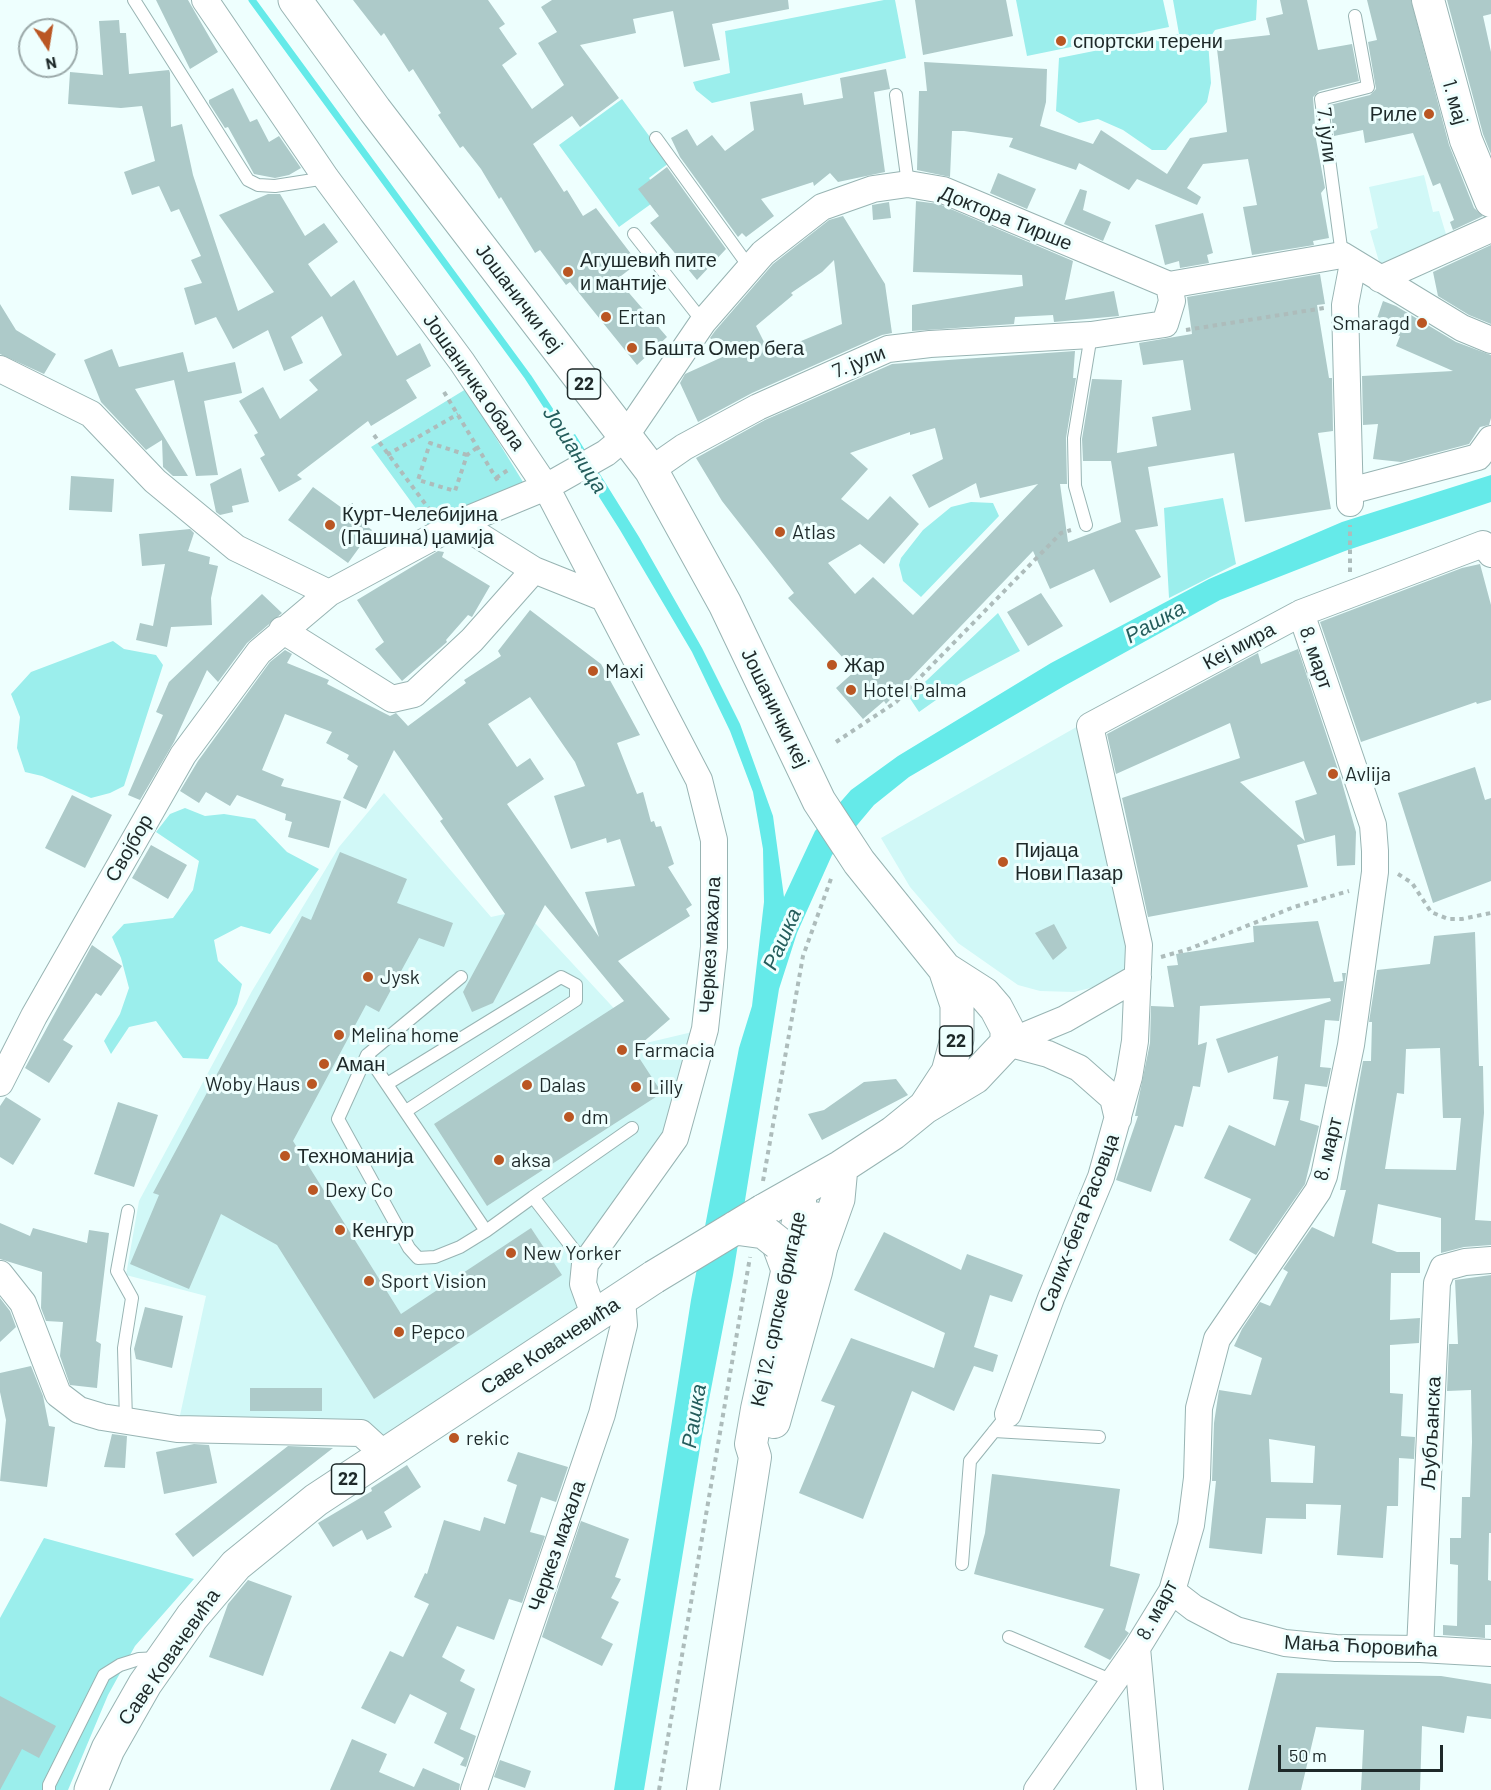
<!DOCTYPE html>
<meta charset="utf-8">
<style>
body{margin:0}
#map{position:relative;width:1491px;height:1790px;overflow:hidden;background:#eefffe;font-family:Barlow,sans-serif}
canvas{display:block}
.north{position:absolute;left:18px;top:18px;width:60px;height:60px;box-sizing:border-box;background:#eefffe;border:2px solid #9ba9a9;border-radius:50%;rotate:168deg;font-size:16px;font-weight:700;line-height:24px;text-align:center;color:#1e2929}
.north::after{content:'';display:block;margin:auto;width:21px;height:27px;background:#ba5623;clip-path:polygon(50% 0,100% 100%,50% 72%,0 100%)}
.scale{position:absolute;left:1278px;top:1745px;width:165px;height:27px;box-sizing:border-box;border:3px solid #1e2929;border-top:0;padding-left:8px;font-size:18px;line-height:21px;white-space:nowrap;color:#1e2929;-webkit-text-stroke:4px #eefffe;paint-order:stroke}
</style>
<div id="map">
<canvas width="1491" height="1790"></canvas>
<div class="north">N</div>
<div class="scale">50 m</div>
</div>
<script>
const g = document.querySelector('canvas').getContext('2d');
g.lineJoin = 'round';
function fillPath(path, color) { g.fillStyle = color; g.fill(path, 'evenodd'); }
const toPath = rows => new Path2D(rows.map(r => 'M' + r).join(''));
function trace(path, color, width, dash) { g.strokeStyle = color; g.lineWidth = width; g.lineCap = dash ? 'butt' : 'round'; g.setLineDash(dash || []); g.stroke(path); }
function write(font, color, halo, rows, align = 'center') {
  g.font = font + ' Barlow,sans-serif'; g.lineWidth = 6; g.setLineDash([]); g.textBaseline = 'middle'; g.strokeStyle = halo; g.fillStyle = color; for (const [text, x, y, turn = 0] of rows) {
    g.save(); g.translate(x, y); g.rotate((+turn || 0) * Math.PI / 180); g.textAlign = isNaN(turn) ? turn : align; if (halo) g.strokeText(text, 0, 0); g.fillText(text, 0, 0); g.restore();
  }
}
const built = toPath([
 [1424,175,1433,212,1439,211,1449,244,1380,265,1370,231,1378,228,1369,187],
 [1080,725,1129,944,1125,968,1111,983,1074,992,1040,991,1018,985,958,943,910,887,881,838],
 [384,793,491,917,523,910,646,1043,705,1029,675,1138,585,1264,595,1317,384,1454,361,1433,177,1429,206,1296,126,1275,139,1201,252,991,339,847]
]);
const green = toPath([
 [884,0,895,0,906,58,712,103,696,90,693,82,730,73,725,31],
 [1016,0,1163,0,1169,27,1027,56],
 [1173,0,1257,0,1256,20,1215,30,1208,41,1211,83,1207,102,1166,150,1152,150,1123,130,1098,119,1079,123,1056,111,1059,58,1179,34],
 [622,99,669,163,649,178,662,196,619,227,559,145],
 [466,389,523,482,428,525,371,447],
 [1223,498,1236,564,1169,598,1164,508],
 [971,502,993,503,999,516,921,597,903,581,899,565,901,558,923,530,951,507],
 [998,613,1020,651,963,681,919,712,909,697],
 [113,641,124,649,156,655,163,665,124,786,110,793,91,798,42,776,25,772,17,748,20,717,11,694,31,672],
 [185,808,205,816,224,814,255,819,287,852,319,869,270,934,241,926,214,940,218,961,242,984,237,1004,208,1059,183,1058,156,1021,129,1027,111,1054,104,1041,120,1014,129,988,121,958,112,937,124,924,173,918,193,890,199,861,156,832,170,814],
 [44,1538,194,1579,135,1646,108,1695,68,1790,0,1790,0,1618]
]);
const water = toPath([
 [575,434,639,537,702,648,740,724,773,816,784,897,815,831,851,790,898,756,1051,663,1209,579,1342,522,1491,475,1491,502,1345,551,1220,600,1066,685,909,777,874,805,832,855,797,933,779,989,733,1275,702,1436,644,1790,614,1790,691,1300,739,1048,752,1006,764,902,763,849,753,792,730,731,692,652,620,530,563,440]
]);
const stream = toPath([
 [252,0,528,377,573,446]
]);
const building = toPath([
 [156,0,188,0,218,52,190,69],
 [353,0,488,0,505,24,499,28,517,54,502,65,532,109,564,85,538,43,557,32,541,7,552,0,788,0,789,9,712,24,720,60,684,67,673,11,633,19,636,33,580,45,619,98,580,127,572,116,533,144,564,192,567,190,583,216,596,208,638,263,617,279,667,337,637,365,570,282,566,285,540,250,535,253,501,197,499,199,481,169,463,146,460,148,438,115,441,113,413,69,409,72,384,33,381,36],
 [915,0,1006,0,1013,36,923,55],
 [1280,0,1307,0,1318,50,1352,44,1359,81,1319,91,1313,97,1316,139,1325,188,1321,193,1329,238,1313,241,1314,245,1252,255,1243,207,1257,205,1248,159,1203,164,1187,188,1201,197,1197,205,1137,179,1129,190,1079,163,1076,170,1009,147,1013,138,964,131,952,131,950,177,917,170,919,91,927,91,924,62,1047,69,1046,102,1040,126,1093,144,1101,130,1167,174,1190,138,1227,132,1216,41,1270,35,1266,18,1283,14],
 [1367,0,1411,0,1449,145,1474,208,1483,216,1453,230,1450,222,1454,220,1440,183,1433,186,1413,133,1365,143,1363,130,1334,136,1330,105,1370,95,1376,89,1368,42,1377,40],
 [1447,0,1491,0,1491,14,1483,16,1491,52,1491,154,1483,134],
 [119,20,120,33,126,33,129,74,169,70,170,73,171,127,182,124,193,175,238,311,274,292,219,215,268,194,280,194,305,236,324,223,338,242,308,264,331,297,354,280,397,356,420,343,431,366,406,380,417,398,371,426,368,421,297,475,302,479,279,492,260,458,265,455,254,435,258,433,239,401,263,387,280,419,318,390,309,380,342,355,322,316,291,337,303,363,284,371,268,330,233,349,216,317,195,325,184,288,202,283,191,260,201,256,179,209,171,212,159,186,132,195,124,172,155,161,142,106,121,108,68,104,70,72,103,75,99,21],
 [886,69,890,89,874,92,885,172,838,182,830,173,814,186,813,182,761,199,774,216,746,237,742,233,738,237,680,157,671,138,687,129,697,146,712,135,725,151,754,130,750,102,802,93,804,105,843,98,840,78],
 [233,88,250,122,257,119,269,142,279,136,301,168,289,175,275,178,254,174,228,127,225,128,209,103,209,100],
 [667,167,726,249,697,280,650,223,659,216,638,189],
 [998,173,1036,189,1027,209,990,193],
 [1080,189,1087,191,1083,210,1111,222,1103,241,1064,224],
 [916,201,939,204,1073,261,1065,300,1114,291,1119,316,1054,322,1053,315,1015,317,1014,324,912,331,912,305,1023,286,1022,275,913,272],
 [889,202,891,218,873,220,872,205],
 [1203,213,1213,253,1207,255,1209,263,1180,268,1179,261,1165,265,1155,225],
 [843,216,885,284,892,333,882,335,752,393,698,422,680,383,685,374,729,354,710,338,715,331,773,264,829,220],
 [834,260,842,324,770,354,756,326,793,295,791,293,822,272],
 [1491,245,1491,324,1469,315,1438,296,1433,272],
 [1320,274,1325,304,1317,305,1329,378,1332,378,1333,431,1318,433,1331,509,1245,522,1234,453,1148,467,1158,526,1135,530,1161,577,1110,603,1094,569,1050,589,1033,551,886,704,884,701,863,719,836,688,855,671,788,598,794,593,722,501,696,458,765,420,892,364,1075,351,1073,378,1076,378,1066,438,1067,484,1060,484,1068,542,1121,522,1111,461,1083,461,1082,439,1092,379,1122,380,1117,453,1157,446,1152,417,1191,410,1183,360,1143,365,1139,343,1192,334,1187,297],
 [935,428,943,459,912,475,929,508,976,483,980,498,1038,484,913,615,873,577,855,594,828,563,860,544,884,564,919,524,890,496,868,520,841,499,868,469,850,453,910,432,910,435],
 [1383,301,1396,306,1456,342,1491,355,1491,418,1489,425,1480,427,1469,444,1401,462,1373,459,1378,424,1363,425,1362,376,1453,371,1396,346,1400,336,1374,327],
 [0,304,16,330,56,354,44,374,0,354],
 [112,349,119,367,183,352,188,372,235,362,242,393,204,401,218,475,196,476,174,380,135,389,188,476,173,476,163,467,162,440,146,450,101,402,84,360],
 [241,468,249,502,232,506,233,512,220,515,216,512,210,484],
 [71,476,114,479,112,512,69,510],
 [313,487,342,508,353,503,353,516,372,530,348,563,288,520],
 [190,529,194,533,188,551,210,557,209,564,218,566,211,598,212,625,171,627,167,647,136,640,140,623,153,626,165,564,142,566,139,534],
 [438,551,444,552,442,557,490,586,472,617,468,615,446,640,447,642,402,681,375,649,384,642,357,600],
 [1480,564,1491,605,1491,700,1477,704,1476,702,1361,742,1320,622,1462,568],
 [1041,593,1063,626,1028,646,1007,612],
 [262,594,282,613,247,643,218,682,207,670,174,742,140,800,128,795,163,715,156,712,169,682],
 [530,610,601,664,627,711,640,735,617,743,637,794,643,792,651,822,654,821,656,827,661,826,674,864,668,867,692,905,686,909,690,916,618,961,670,1019,634,1050,662,1093,487,1206,434,1124,624,1001,545,905,493,1003,472,1012,463,992,505,914,440,821,443,819,394,750,366,809,343,798,358,766,347,759,349,755,326,743,332,732,285,714,262,770,284,779,281,786,341,801,329,848,288,837,292,822,285,820,286,814,237,795,230,806,206,792,199,803,180,791,198,761,270,662,285,650,292,654,287,663,329,680,327,684,390,716,396,713,408,726,466,683,464,680,501,656,498,651],
 [530,697,575,762,585,786,554,796,571,849,606,838,607,843,620,839,635,886,585,892,599,937,507,804,544,779,530,758,517,767,488,724],
 [1298,649,1341,779,1356,832,1355,865,1337,866,1335,835,1297,845,1308,887,1148,917,1122,798,1240,758,1230,723,1116,774,1107,734,1258,653,1261,664],
 [1304,761,1317,794,1295,801,1305,841,1240,782],
 [1475,767,1485,800,1491,798,1491,881,1433,903,1398,793],
 [72,795,112,815,85,868,45,848],
 [151,845,187,865,168,899,132,878],
 [340,852,407,879,397,903,453,923,444,947,419,938,379,1012,366,1005,293,1141,401,1314,531,1228,562,1275,374,1399,277,1245,221,1214,189,1289,130,1264,159,1195,153,1193,302,916,311,920],
 [1318,921,1334,982,1343,981,1342,973,1346,973,1339,1021,1325,1020,1320,1067,1331,1068,1327,1087,1305,1084,1300,1120,1319,1126,1305,1184,1256,1255,1229,1240,1251,1199,1204,1178,1229,1125,1275,1146,1289,1101,1273,1099,1278,1056,1228,1073,1216,1039,1331,1001,1330,998,1200,1006,1198,1045,1207,1042,1200,1087,1193,1086,1183,1127,1175,1125,1151,1192,1116,1180,1138,1116,1135,1116,1150,1043,1151,1006,1174,1007,1167,966,1178,965,1176,954,1254,942,1253,926],
 [1054,924,1067,948,1053,960,1035,933],
 [1475,932,1479,1066,1483,1066,1484,1113,1475,1220,1491,1221,1491,1245,1464,1247,1441,1253,1441,1218,1378,1204,1372,1243,1397,1252,1420,1252,1420,1273,1391,1273,1390,1320,1420,1318,1419,1343,1390,1345,1390,1393,1403,1394,1401,1436,1415,1437,1414,1459,1399,1458,1398,1506,1387,1506,1383,1558,1337,1555,1341,1505,1306,1504,1306,1519,1266,1518,1262,1554,1209,1548,1216,1481,1212,1481,1214,1423,1219,1390,1251,1395,1262,1358,1234,1346,1242,1329,1260,1302,1270,1306,1288,1272,1283,1269,1312,1227,1334,1237,1346,1190,1340,1190,1363,1061,1371,1061,1372,1022,1369,1022,1377,970,1430,964,1434,936],
 [1440,1048,1443,1118,1461,1118,1456,1170,1385,1169,1397,1093,1404,1094,1406,1049],
 [1269,1439,1315,1446,1313,1483,1271,1482],
 [92,945,122,966,101,996,96,993,63,1040,73,1046,49,1083,25,1068],
 [896,1079,908,1095,822,1140,808,1114,824,1110,864,1082],
 [6,1097,41,1119,13,1165,0,1157,0,1106],
 [118,1102,158,1115,134,1187,94,1174],
 [0,1223,30,1236,33,1228,87,1243,89,1230,109,1233,96,1341,101,1344,97,1388,70,1385,60,1356,63,1322,46,1321,41,1308,42,1272,0,1259],
 [884,1232,961,1270,967,1254,1023,1275,1012,1302,990,1295,974,1347,998,1355,993,1372,974,1366,954,1411,912,1391,863,1519,799,1493,835,1406,821,1401,851,1338,934,1368,945,1333,854,1290],
 [1491,1275,1491,1533,1489,1533,1488,1580,1491,1581,1491,1625,1485,1625,1485,1638,1443,1635,1443,1625,1457,1626,1458,1565,1450,1564,1450,1538,1461,1538,1462,1497,1470,1497,1472,1442,1471,1390,1447,1391,1449,1344,1458,1344,1455,1280],
 [0,1298,10,1311,16,1327,0,1342],
 [145,1307,183,1316,172,1368,136,1359,134,1349],
 [31,1366,43,1396,49,1426,55,1427,47,1487,0,1481,6,1420,0,1392,0,1373],
 [250,1388,322,1388,322,1411,250,1411],
 [112,1434,127,1436,125,1468,104,1467],
 [194,1444,209,1445,217,1483,164,1494,156,1452],
 [288,1446,333,1448,193,1557,175,1534],
 [518,1452,568,1467,556,1502,541,1497,530,1532,545,1536,522,1603,509,1599,494,1640,457,1626,442,1657,465,1670,460,1681,475,1689,460,1729,476,1736,466,1767,460,1765,464,1758,434,1743,447,1713,410,1694,395,1724,361,1708,390,1651,403,1657,429,1604,414,1597,425,1573,427,1574,444,1520,480,1531,484,1517,505,1524,517,1485,507,1481],
 [407,1465,421,1487,384,1512,392,1527,367,1540,362,1530,333,1547,318,1523,372,1491,371,1488],
 [992,1474,1120,1489,1110,1566,1140,1574,1125,1630,1129,1633,1110,1660,1084,1647,1104,1609,974,1574,985,1533],
 [581,1521,629,1539,615,1577,621,1579,611,1598,619,1602,601,1638,613,1644,602,1666,542,1637],
 [248,1580,292,1596,263,1676,209,1657,228,1604],
 [1277,1673,1441,1676,1491,1684,1491,1719,1467,1716,1464,1733,1422,1726,1420,1790,1361,1790,1364,1730,1316,1727,1301,1790,1248,1790],
 [0,1696,56,1726,39,1758,22,1749,0,1790],
 [352,1739,387,1754,379,1772,414,1787,423,1768,460,1784,459,1790,330,1790],
 [500,1760,531,1771,525,1788,494,1777]
]);
const path = toPath([
 [1186,330,1324,308],
 [444,392,499,483],
 [374,435,432,513],
 [387,455,458,414],
 [467,455,430,443,418,480,455,491,467,455,478,447],
 [496,478,508,470],
 [1350,572,1350,525],
 [836,742,896,702,1061,533,1071,530],
 [1398,874,1412,883,1431,912,1448,919,1462,919,1491,913],
 [1161,957,1189,949,1294,907,1349,891],
 [763,1181,803,956,832,876],
 [659,1790,750,1257]
]);
const service = toPath([
 [134,0,248,180,258,185,275,186,326,178],
 [896,95,908,184],
 [656,138,750,268],
 [634,234,703,322],
 [1342,255,1321,99,1368,87,1355,16],
 [1086,525,1075,486,1074,438,1091,335],
 [367,1055,461,977],
 [387,1084,561,977,576,985,576,1000,406,1111],
 [533,1197,632,1128],
 [486,1231,367,1055,338,1119,409,1248,418,1258,435,1257,460,1247,486,1231,533,1197,585,1264],
 [126,1421,124,1348,132,1298,117,1271,128,1211],
 [994,1431,1099,1437],
 [962,1564,970,1461,1008,1414],
 [1009,1637,1113,1681],
 [49,1790,49,1785,104,1675,120,1665,139,1659,159,1658]
]);
const minor = toPath([
 [205,0,326,178,462,362,546,487,699,780,714,840,714,947,705,1029,675,1138,585,1264,583,1284,595,1317],
 [1380,279,1491,229],
 [1169,285,1342,255,1462,328,1491,340],
 [0,369,91,414,155,481,236,548,329,593],
 [651,470,684,447,758,407,888,349,930,344,1091,335,1165,324,1172,301,1169,285],
 [1350,491,1478,457,1491,439],
 [1350,503,1345,305,1353,263],
 [459,523,534,570,604,598],
 [282,630,392,699,414,694,472,640,534,570],
 [1007,1043,1065,1019,1138,977],
 [1007,1043,1048,1054,1079,1068,1113,1098,1118,1119],
 [0,1083,34,1016,183,755,259,652,329,593,459,523,546,487,606,453,624,438,703,322,763,253,822,207,873,189,908,184,943,190,1169,285],
 [0,1274,23,1303,58,1394,79,1410,102,1417,177,1429,361,1433,384,1454],
 [1008,1414,1051,1298,1101,1177,1129,1077,1135,1041,1139,945,1090,726,1301,613,1483,544,1491,554],
 [1172,1591,1194,1608,1236,1630,1285,1643,1336,1648,1420,1649,1491,1653],
 [1137,1648,1150,1790],
 [1420,1649,1437,1283,1443,1268,1465,1262,1491,1260],
 [474,1790,602,1414,624,1325,622,1299],
 [1037,1790,1137,1648,1172,1591,1191,1525,1197,1478,1199,1408,1217,1339,1318,1191,1324,1176,1351,1045,1375,872,1375,851,1373,825,1301,613]
]);
const tertiary = toPath([
 [1428,0,1466,140,1491,201],
 [774,1422,816,1272,822,1244,814,1218],
 [703,1790,755,1457,751,1444,757,1409,800,1213,800,1190]
]);
const primary = toPath([
 [295,0,375,110,651,470,725,604,819,801,859,862,945,969,957,1005,957,1039,948,1072,925,1107],
 [763,1211,841,1167,893,1133,925,1107,975,1077,1007,1043,1007,1029,996,1008,984,994,945,969],
 [778,1243,788,1270],
 [822,1244,838,1199,841,1167],
 [91,1790,108,1749,145,1684,192,1617,236,1565,316,1500,654,1277]
]);
const primaryBridge = toPath([
 [735,1228,764,1232,778,1243],
 [654,1277,763,1211]
]);
const markers = [
 [1061,41,6,"#ba5623"],
 [1429,114,6,"#ba5623"],
 [568,272,6,"#ba5623"],
 [606,317,6,"#ba5623"],
 [1422,323,6,"#ba5623"],
 [632,348,6,"#ba5623"],
 [330,525,6,"#ba5623"],
 [780,532,6,"#ba5623"],
 [832,665,6,"#ba5623"],
 [593,671,6,"#ba5623"],
 [851,690,6,"#ba5623"],
 [1333,774,6,"#ba5623"],
 [1003,862,6,"#ba5623"],
 [368,977,6,"#ba5623"],
 [339,1035,6,"#ba5623"],
 [622,1050,6,"#ba5623"],
 [324,1064,6,"#ba5623"],
 [312,1084,6,"#ba5623"],
 [527,1085,6,"#ba5623"],
 [636,1087,6,"#ba5623"],
 [569,1117,6,"#ba5623"],
 [285,1156,6,"#ba5623"],
 [499,1160,6,"#ba5623"],
 [313,1190,6,"#ba5623"],
 [340,1230,6,"#ba5623"],
 [511,1253,6,"#ba5623"],
 [369,1281,6,"#ba5623"],
 [399,1332,6,"#ba5623"],
 [454,1438,6,"#ba5623"]
];
const shields = [
 [584,384,33],
 [956,1041,33],
 [348,1479,33]
];
const shieldNames = [
 ["22",584,384],
 ["22",956,1041],
 ["22",348,1479]
];
const poiNames = [
 ["спортски терени",1073,41],
 ["Риле",1417,114,"right"],
 ["Агушевић пите",580,260],
 ["и мантије",580,283],
 ["Ertan",618,317],
 ["Smaragd",1410,323,"right"],
 ["Башта Омер бега",644,348],
 ["Курт-Челебијина",342,514],
 ["(Пашина) џамија",342,537],
 ["Atlas",792,532],
 ["Жар",844,665],
 ["Maxi",605,671],
 ["Hotel Palma",863,690],
 ["Avlija",1345,774],
 ["Пијаца",1015,850],
 ["Нови Пазар",1015,873],
 ["Jysk",380,977],
 ["Melina home",351,1035],
 ["Farmacia",634,1050],
 ["Аман",336,1064],
 ["Woby Haus",300,1084,"right"],
 ["Dalas",539,1085],
 ["Lilly",648,1087],
 ["dm",581,1117],
 ["Техноманија",297,1156],
 ["aksa",511,1160],
 ["Dexy Co",325,1190],
 ["Кенгур",352,1230],
 ["New Yorker",523,1253],
 ["Sport Vision",381,1281],
 ["Pepco",411,1332],
 ["rekic",466,1438]
];
const streetNames = [
 ["1. мај",1455,102,74],
 ["7. јули",1327,135,83],
 ["Доктора Тирше",1006,218,22],
 ["Јошанички кеј",519,298,53],
 ["7. јули",859,362,-22],
 ["Јошаничка обала",474,382,55],
 ["Кеј мира",1239,646,-28],
 ["8. март",1316,658,71],
 ["Јошанички кеј",775,708,64],
 ["Својбор",129,848,-60],
 ["Черкез махала",710,945,-87],
 ["8. март",1328,1149,-76],
 ["Салих-бега Расовца",1079,1223,-69],
 ["Кеј 12. српске бригаде",778,1309,-78],
 ["Саве Ковачевића",550,1346,-33],
 ["Љубљанска",1431,1433,-87],
 ["Черкез махала",557,1546,-71],
 ["8. март",1157,1610,-62],
 ["Мања Ћоровића",1361,1646,3],
 ["Саве Ковачевића",169,1657,-55]
];
const waterNames = [
 ["Јошаница",575,450,57],
 ["Рашка",1155,622,-29],
 ["Рашка",782,939,-66],
 ["Рашка",694,1416,-81]
];
fillPath(built, '#d1f8f7');
fillPath(green, '#9beeec');
fillPath(water, '#65eae9');
trace(stream, '#65eae9', 7);
fillPath(building, '#adcac9');
trace(service, '#98b4b3', 14);
trace(minor, '#98b4b3', 28);
trace(tertiary, '#98b4b3', 34);
trace(primary, '#98b4b3', 35);
trace(path, '#adbcbb', 4, [4.5, 4.5]);
trace(service, '#fff', 12);
trace(minor, '#fff', 26);
trace(tertiary, '#fff', 32);
trace(primary, '#fff', 33);
trace(primaryBridge, '#98b4b3', 35, []);
trace(primaryBridge, '#fff', 33);
for (const [x, y, r, color] of markers) { const dot = new Path2D(); dot.arc(x, y, r, 0, 2 * Math.PI); g.fillStyle = color; g.fill(dot); trace(dot, '#eefffe', 2); }
for (const [x, y, w] of shields) { const box = new Path2D(); box.roundRect(x - w / 2, y - 15, w, 30, 4.5); g.fillStyle = '#eefffe'; g.fill(box); trace(box, '#1e2929', 1.5); }
write('bold 18px', '#1e2929', null, shieldNames);
write('20px', '#1e2929', '#eefffe', poiNames, 'left');
write('20px', '#1e2929', '#eefffe', streetNames);
write('italic 21px', '#245d5c', '#eefffe', waterNames);
</script>
